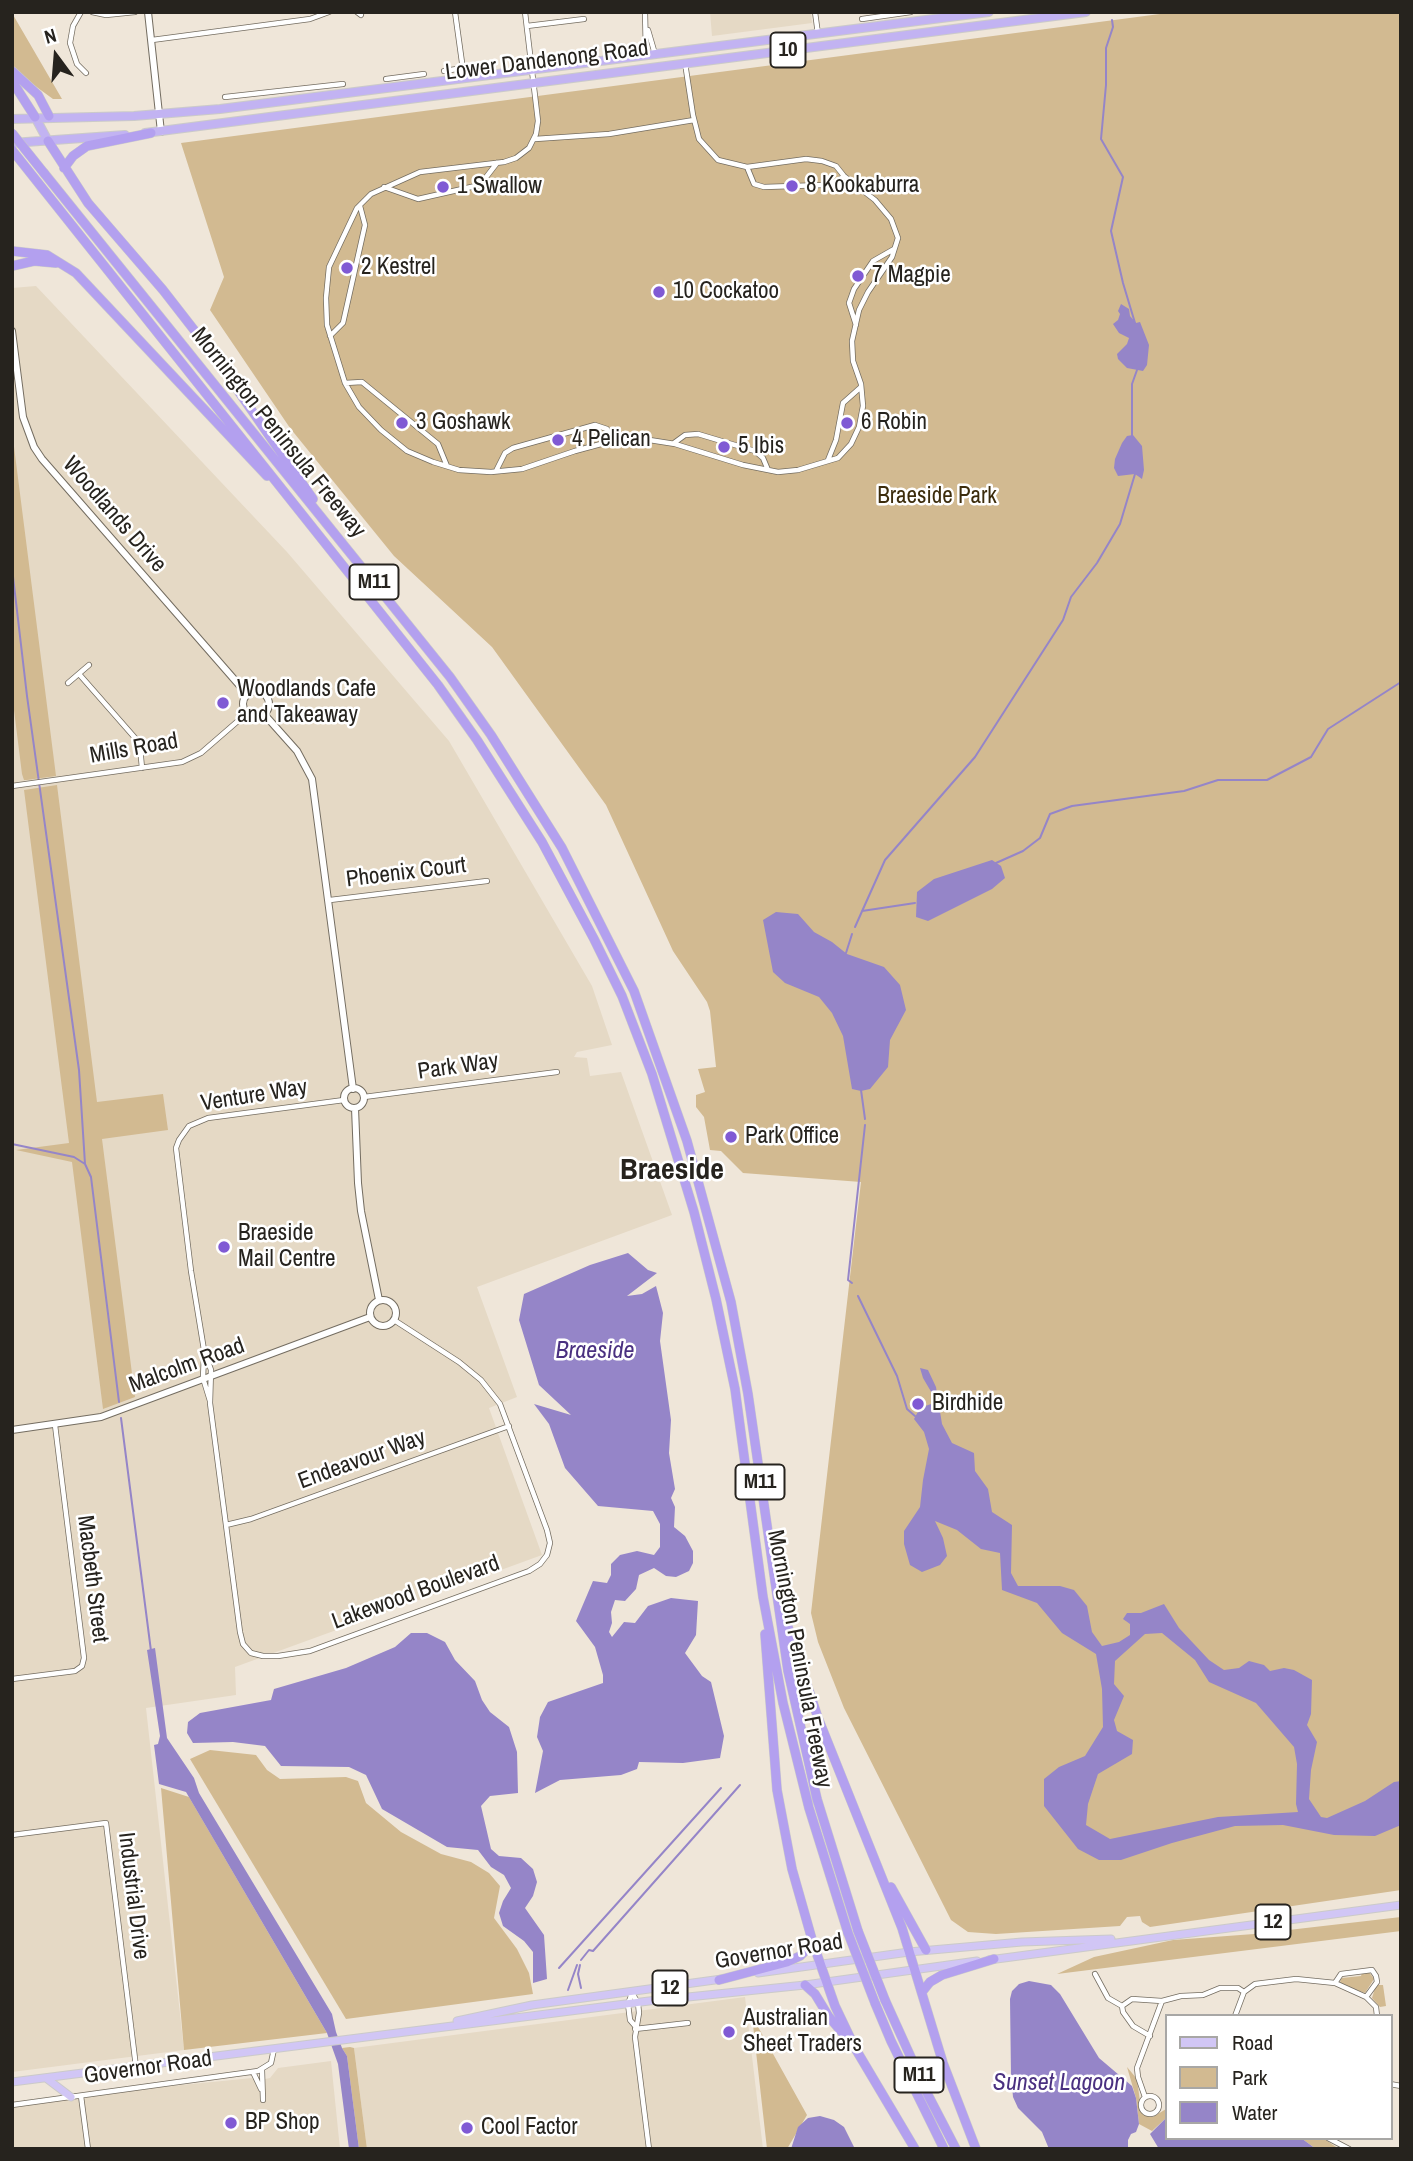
<!DOCTYPE html>
<style>
body{margin:0}
#map{position:relative;width:1413px;height:2161px;overflow:hidden;background:#efe6d9;font-family:"Archivo Narrow",sans-serif}
canvas{display:block}
.frame{position:absolute;inset:0;border:14px solid #26231e;pointer-events:none}
.legend{position:absolute;left:1165px;top:2014px;width:228px;height:126px;box-sizing:border-box;background:#fff;border:2px solid #a8a7a5;margin:0;padding:9px 12px;list-style:none;font-size:21px;color:#26231e}
.legend li{display:flex;align-items:center;gap:14px;height:35px}
.legend b{width:35px;border:2px solid #a8a7a5}
.north{position:absolute;left:21px;top:21px;width:70px;height:70px;-webkit-text-stroke:5px #fff;paint-order:stroke;rotate:344deg;font-size:19px;font-weight:700;line-height:28px;text-align:center;color:#26231e}
.north::after{content:'';display:block;margin:auto;width:24px;height:32px;background:#26231e;clip-path:polygon(50% 0,100% 100%,50% 72%,0 100%)}
</style>
<div id="map">
<canvas width="1413" height="2161"></canvas>
<div class="frame"></div>
<ul class="legend">
<li><b style="height:9px;background:#d1c6f5"></b>Road</li>
<li><b style="height:19px;background:#d2ba91"></b>Park</li>
<li><b style="height:19px;background:#9585c8"></b>Water</li>
</ul>
<div class="north">N</div>
</div>
<script>
const g = document.querySelector('canvas').getContext('2d');
g.lineJoin = 'round';
function fillPath(path, color) { g.fillStyle = color; g.fill(path, 'evenodd'); }
const toPath = rows => new Path2D(rows.map(r => 'M' + r).join(''));
function trace(path, color, width, dash) { g.strokeStyle = color; g.lineWidth = width; g.lineCap = dash ? 'butt' : 'round'; g.setLineDash(dash || []); g.stroke(path); }
function write(font, color, halo, rows, align = 'center') {
  g.font = font + ' "Archivo Narrow",sans-serif'; g.lineWidth = 5; g.setLineDash([]); g.textBaseline = 'middle'; g.strokeStyle = halo; g.fillStyle = color; for (const [text, x, y, turn = 0] of rows) {
    g.save(); g.translate(x, y); g.rotate((+turn || 0) * Math.PI / 180); g.textAlign = isNaN(turn) ? turn : align; if (halo) g.strokeText(text, 0, 0); g.fillText(text, 0, 0); g.restore();
  }
}
const built = toPath([
 [710,12,811,12,812,23,712,36],
 [36,286,287,552,449,741,592,986,612,1045,577,1052,574,1057,587,1058,590,1076,621,1072,672,1215,477,1287,517,1397,489,1408,542,1555,235,1667,236,1695,146,1708,184,2050,12,2072,12,288],
 [745,1997,763,2149,367,2149,354,2048],
 [331,2061,340,2149,12,2149,12,2102,252,2078,255,2081,270,2078,278,2068]
]);
const green = toPath([
 [1175,12,1401,12,1401,1890,1150,1927,1142,1922,1140,1916,1127,1917,1120,1926,996,1934,968,1932,951,1920,844,1708,818,1642,811,1613,861,1182,743,1173,721,1151,710,1150,704,1117,696,1107,696,1095,705,1092,698,1069,716,1067,710,1011,707,1002,673,951,606,805,492,647,394,556,290,428,210,310,224,277,181,143],
 [12,13,62,99,53,99,27,80,12,65],
 [12,431,56,776,27,780,24,780,22,774,12,694],
 [57,785,97,1102,163,1094,168,1130,102,1139,135,1397,103,1409,72,1162,16,1150,69,1143,24,790],
 [210,1750,256,1755,267,1770,280,1779,346,1777,358,1781,366,1803,401,1832,441,1854,471,1862,489,1873,500,1886,494,1918,517,1949,529,1973,533,1994,346,2019,190,1759],
 [161,1788,189,1797,327,2033,184,2050],
 [1401,1917,1401,1931,1057,1974,1094,1957,1173,1940,1254,1934],
 [1369,1972,1374,1979,1365,1993,1342,1985,1340,1981,1342,1978,1361,1976,1362,1973],
 [1376,1985,1383,1985,1386,2006,1380,2007,1372,1998],
 [752,2016,807,2115,787,2149,767,2149],
 [350,2047,354,2048,367,2149,359,2149,347,2056,342,2048],
 [1127,2067,1137,2079,1141,2109,1144,2114,1153,2117,1166,2109,1166,2118,1152,2131,1139,2124,1136,2098],
 [1301,2138,1323,2138,1339,2149,1316,2149]
]);
const water = toPath([
 [1121,304,1129,309,1130,316,1136,323,1140,322,1149,345,1147,365,1143,371,1127,368,1118,359,1117,354,1127,344,1129,338,1119,333,1113,324,1118,320,1120,314,1118,311],
 [1133,435,1142,446,1144,470,1142,479,1135,474,1118,476,1114,468,1115,459,1122,443,1127,436],
 [992,860,1001,866,1005,878,992,889,928,921,916,917,917,892,934,879],
 [776,912,798,914,814,932,832,942,847,954,884,967,900,985,906,1010,890,1040,888,1067,870,1089,861,1091,852,1089,843,1036,832,1013,819,997,785,983,773,972,763,920],
 [628,1253,648,1270,657,1273,627,1296,642,1294,656,1286,663,1313,660,1341,671,1420,669,1453,675,1489,671,1498,675,1507,674,1527,685,1536,693,1551,693,1563,689,1571,676,1577,666,1576,654,1568,639,1575,636,1589,625,1601,615,1600,611,1612,612,1623,609,1632,612,1637,624,1622,635,1623,648,1606,671,1598,698,1601,696,1635,685,1653,702,1676,711,1682,724,1736,720,1758,683,1763,639,1762,637,1769,621,1775,560,1780,535,1793,543,1751,537,1737,540,1717,548,1702,603,1683,603,1675,595,1647,576,1621,593,1581,607,1583,611,1575,611,1564,620,1555,637,1551,654,1555,660,1547,660,1524,653,1511,598,1506,565,1468,549,1424,534,1404,571,1415,539,1385,519,1320,524,1294,590,1265],
 [920,1368,928,1370,936,1387,942,1424,952,1443,974,1453,975,1471,988,1489,992,1512,1012,1525,1011,1573,1018,1586,1060,1586,1074,1590,1087,1606,1092,1632,1102,1646,1119,1642,1130,1635,1130,1624,1123,1619,1127,1613,1141,1613,1164,1604,1179,1628,1209,1660,1224,1670,1239,1668,1249,1661,1264,1665,1270,1671,1284,1668,1294,1670,1312,1680,1311,1714,1307,1725,1317,1742,1311,1770,1309,1799,1321,1817,1327,1818,1365,1801,1394,1782,1401,1781,1401,1825,1375,1836,1334,1835,1283,1825,1235,1826,1172,1843,1121,1860,1099,1860,1078,1849,1044,1806,1044,1779,1059,1767,1085,1756,1103,1727,1102,1689,1096,1654,1062,1633,1037,1603,1002,1590,1000,1553,981,1549,957,1530,935,1521,943,1538,947,1556,940,1565,922,1572,910,1565,904,1544,904,1531,920,1507,923,1480,929,1449,924,1432,914,1419,920,1408,931,1404,933,1395,923,1378],
 [1162,1633,1195,1660,1209,1682,1256,1703,1294,1747,1297,1764,1296,1804,1298,1812,1218,1817,1110,1839,1086,1825,1088,1804,1098,1774,1132,1754,1133,1740,1117,1731,1114,1720,1124,1696,1114,1684,1115,1661,1145,1634],
 [411,1633,427,1633,445,1642,455,1660,475,1681,482,1700,490,1712,509,1727,517,1752,518,1793,490,1796,481,1806,491,1849,499,1856,521,1858,533,1869,537,1882,533,1896,525,1908,544,1935,547,1979,533,1983,533,1952,524,1941,503,1926,499,1913,503,1901,511,1888,504,1875,491,1867,478,1850,447,1847,382,1809,366,1775,349,1767,281,1766,265,1746,233,1742,193,1743,187,1733,188,1722,200,1713,271,1700,274,1689,346,1668,395,1647],
 [155,1648,167,1738,194,1778,199,1793,332,2014,336,2032,342,2048,347,2056,359,2149,349,2149,338,2064,327,2033,186,1792,159,1784,154,1745,158,1744,160,1736,147,1650],
 [1029,1981,1051,1985,1060,1994,1099,2058,1132,2086,1136,2098,1139,2124,1136,2132,1131,2134,1128,2140,1128,2149,1049,2149,1042,2132,1018,2108,1013,2097,1011,2075,1010,1999,1012,1991,1019,1984],
 [820,2116,834,2120,844,2127,855,2149,791,2149,798,2127,808,2118],
 [1166,2118,1166,2138,1301,2138,1316,2149,1159,2149,1150,2134]
]);
const stream = toPath([
 [1112,20,1113,27,1106,48,1106,85,1101,139,1123,177,1111,231,1123,283,1135,323],
 [1132,437,1132,384,1137,370],
 [12,568,27,696,79,1070,85,1164],
 [996,863,1023,851,1040,838,1050,814,1072,806,1184,791,1218,780,1267,780,1311,757,1328,729,1401,682],
 [862,911,915,903],
 [855,927,885,860,975,757,1063,620,1071,597,1097,563,1120,524,1135,474],
 [846,953,852,934],
 [861,1090,865,1119],
 [12,1144,74,1157,85,1164,91,1177,119,1402],
 [852,1283,848,1280,865,1125],
 [858,1296,897,1376,907,1409,915,1416],
 [121,1418,151,1651],
 [581,1960,589,1950,593,1951,740,1785],
 [580,1965,578,1974,581,1988],
 [559,1968,721,1788],
 [568,1990,577,1965]
]);
const minor = toPath([
 [81,12,73,26,70,43,77,64,86,73],
 [92,12,106,15,135,12],
 [357,12,361,15],
 [455,12,464,77],
 [525,12,538,121,536,134,529,148,516,158,504,162,420,172,371,194,357,208,329,267,326,298,327,325,345,383,359,407,381,430,407,451,433,462,459,470,491,472,522,469,575,451,612,441,643,439,675,444,743,465,778,472,798,470,838,458,851,444,859,427,863,406,861,384,853,361,852,341,859,310,868,292,892,257,898,238,891,219,875,200,844,176,836,166,822,161,806,159,747,167,718,160,699,139,693,115,685,63],
 [645,12,646,55],
 [815,12,818,34],
 [862,19,911,12],
 [527,26,584,19],
 [648,30,655,54],
 [152,40,310,19,329,12],
 [444,71,463,68],
 [386,79,424,74],
 [225,97,343,84],
 [535,139,609,134,694,120],
 [747,167,754,184,764,187,823,185,838,181,844,176],
 [384,187,418,199,480,185,497,163],
 [856,325,849,303,854,289,873,261,894,249],
 [330,336,343,323,365,225,360,206],
 [345,383,362,382,438,444,447,466],
 [674,443,685,435,698,434,755,451,763,458,768,470],
 [828,460,836,440,843,403,861,387],
 [496,471,505,453,513,448,595,425,607,429,611,437,616,440],
 [79,674,136,739,140,747,142,768],
 [68,683,89,665],
 [12,786,182,762,201,753,246,714],
 [330,900,487,881],
 [364,1097,557,1072],
 [344,1100,208,1118,189,1126,179,1140,176,1148,191,1271,204,1350,211,1370,210,1403,240,1632,243,1644,251,1653,263,1656,278,1656,310,1651,529,1571,540,1564,547,1555,550,1543,547,1530,500,1404,481,1380,459,1362,394,1320],
 [204,1355,203,1378,210,1401],
 [226,1525,251,1519,509,1426],
 [12,1679,75,1671,82,1666,84,1658,55,1425],
 [12,1835,106,1823,136,2067],
 [1095,1974,1108,1998,1122,2006],
 [1335,1983,1341,1974,1372,1970,1376,1976,1377,1982,1366,1997],
 [632,1993,638,2003,639,2013,635,2037,649,2149],
 [632,1993,628,2004,630,2020,636,2027],
 [1235,2016,1244,1992,1255,1984,1296,1979,1335,1983,1366,1997,1376,2007,1377,2016],
 [635,2029,688,2023],
 [1150,2036,1133,2026,1123,2012,1122,2006,1132,1999,1162,2001],
 [262,2070,263,2100],
 [253,2072,261,2089],
 [1390,2084,1401,2086],
 '1141 2105a9 9 0 1 1 18 0a9 9 0 1 1-18 0Z',
 [81,2096,88,2149],
 [1145,2097,1138,2077,1137,2068,1162,2001,1181,1996,1203,1995,1220,1988,1238,1988,1244,1992],
 [12,2105,258,2071,271,2063,274,2049],
 [1328,2138,1349,2149]
]);
const tertiary = toPath([
 [12,331,23,417,34,447,42,459,247,694],
 '243 704a13 13 0 1 1 26 0a13 13 0 1 1-26 0Z',
 [264,714,297,751,312,779,353,1089],
 '344 1098a10 10 0 1 1 20 0a10 10 0 1 1-20 0Z',
 [355,1108,358,1183,361,1211,379,1300],
 '370 1313a13 13 0 1 1 26 0a13 13 0 1 1-26 0Z',
 [12,1430,101,1417,370,1317]
]);
const secondary = toPath([
 [148,12,161,132]
]);
const primary = toPath([
 [989,1960,1401,1905],
 [758,1973,909,1952,1022,1942,1111,1939],
 [457,2021,532,2005,722,1979],
 [46,2078,71,2097],
 [12,2082,649,2001,805,1985,977,1961]
]);
const trunk = toPath([
 [35,117,48,141],
 [12,119,134,116,220,109,989,12],
 [145,133,1086,12],
 [12,143,125,135]
]);
const motorway = toPath([
 [12,71,38,95,49,116],
 [12,81,35,117],
 [48,141,88,203,163,290,212,353,313,499],
 [12,150,438,685,477,740,542,842,594,939,622,996,652,1074,694,1212,716,1299,735,1389,763,1597,783,1703,809,1808,848,1933],
 [64,168,73,156,87,146,151,133],
 [44,173,450,677,491,735,562,848,634,991,687,1141,731,1302,748,1394,788,1671,817,1799,858,1931],
 [12,251,47,255,76,273,267,476],
 [12,266,34,261,56,263],
 [785,1618,818,1718,902,1928,943,2063,976,2149],
 [765,1634,777,1790,792,1869,813,1943,835,2006,855,2048,915,2149],
 [891,1887,926,1950],
 [719,1980,787,1962,800,1956,813,1943],
 [805,1985,815,1994,829,2017,847,2038],
 [922,1992,930,1982,942,1975,994,1959],
 [885,2000,928,2095,956,2149],
 [875,2003,891,2041,944,2149]
]);
const motorwayBridge = toPath([
 [12,133,44,173],
 [858,1931,885,2000],
 [848,1933,875,2003]
]);
const markers = [
 [792,186,7,"#805ad4"],
 [443,187,7,"#805ad4"],
 [347,268,7,"#805ad4"],
 [858,276,7,"#805ad4"],
 [659,292,7,"#805ad4"],
 [402,423,7,"#805ad4"],
 [847,423,7,"#805ad4"],
 [558,440,7,"#805ad4"],
 [724,447,7,"#805ad4"],
 [223,703,7,"#805ad4"],
 [731,1137,7,"#805ad4"],
 [224,1247,7,"#805ad4"],
 [918,1404,7,"#805ad4"],
 [729,2032,7,"#805ad4"],
 [231,2123,7,"#805ad4"],
 [467,2128,7,"#805ad4"]
];
const shields = [
 [788,50,35],
 [374,582,49],
 [760,1482,49],
 [1273,1922,35],
 [670,1988,35],
 [919,2075,49]
];
const shieldNames = [
 ["10",788,50],
 ["M11",374,582],
 ["M11",760,1482],
 ["12",1273,1922],
 ["12",670,1988],
 ["M11",919,2075]
];
const streetNames = [
 ["Lower Dandenong Road",547,61,-7],
 ["Mornington Peninsula Freeway",278,433,51],
 ["Woodlands Drive",114,515,49],
 ["Mills Road",134,749,-10],
 ["Phoenix Court",406,873,-7],
 ["Park Way",458,1067,-8],
 ["Venture Way",254,1096,-9],
 ["Malcolm Road",187,1366,-20],
 ["Endeavour Way",362,1460,-20],
 ["Macbeth Street",92,1579,83],
 ["Lakewood Boulevard",416,1593,-20],
 ["Mornington Peninsula Freeway",799,1659,79],
 ["Industrial Drive",133,1896,83],
 ["Governor Road",779,1952,-9],
 ["Governor Road",148,2068,-8]
];
const poiNames = [
 ["8 Kookaburra",806,186],
 ["1 Swallow",457,187],
 ["2 Kestrel",361,268],
 ["7 Magpie",872,276],
 ["10 Cockatoo",673,292],
 ["3 Goshawk",416,423],
 ["6 Robin",861,423],
 ["4 Pelican",572,440],
 ["5 Ibis",738,447],
 ["Woodlands Cafe",237,690],
 ["and Takeaway",237,716],
 ["Park Office",745,1137],
 ["Braeside",238,1234],
 ["Mail Centre",238,1260],
 ["Birdhide",932,1404],
 ["Australian",743,2019],
 ["Sheet Traders",743,2045],
 ["BP Shop",245,2123],
 ["Cool Factor",481,2128]
];
const parkNames = [
 ["Braeside Park",937,497]
];
const waterNames = [
 ["Braeside",595,1352],
 ["Sunset Lagoon",1059,2084]
];
const districtNames = [
 ["Braeside",672,1171]
];
fillPath(built, '#e5d9c5');
fillPath(green, '#d2ba91');
fillPath(water, '#9585c8');
trace(stream, '#9585c8', 2);
trace(minor, '#746d61', 6);
trace(tertiary, '#746d61', 8);
trace(secondary, '#746d61', 8);
trace(primary, '#cbcac9', 9);
trace(trunk, '#cbcac9', 10);
trace(motorway, '#cbcac9', 10);
trace(minor, '#fff', 4.5);
trace(tertiary, '#fff', 6);
trace(secondary, '#fff', 6);
trace(primary, '#d1c6f5', 7);
trace(trunk, '#c2b3f2', 8);
trace(motorway, '#b3a0ef', 9);
trace(motorwayBridge, '#cbcac9', 10, []);
trace(motorwayBridge, '#b3a0ef', 9);
for (const [x, y, r, color] of markers) { const dot = new Path2D(); dot.arc(x, y, r, 0, 2 * Math.PI); g.fillStyle = color; g.fill(dot); trace(dot, '#fff', 2.5); }
for (const [x, y, w] of shields) { const box = new Path2D(); box.roundRect(x - w / 2, y - 17.5, w, 35, 5); g.fillStyle = '#fff'; g.fill(box); trace(box, '#26231e', 2); }
write('bold 21px', '#26231e', null, shieldNames);
write('23px', '#26231e', '#fff', streetNames);
write('23px', '#26231e', '#fff', poiNames, 'left');
write('23px', '#3c2c0c', '#fff', parkNames);
write('italic 24px', '#4a3080', '#fff', waterNames);
write('bold 30px', '#26231e', '#fff', districtNames);
</script>
